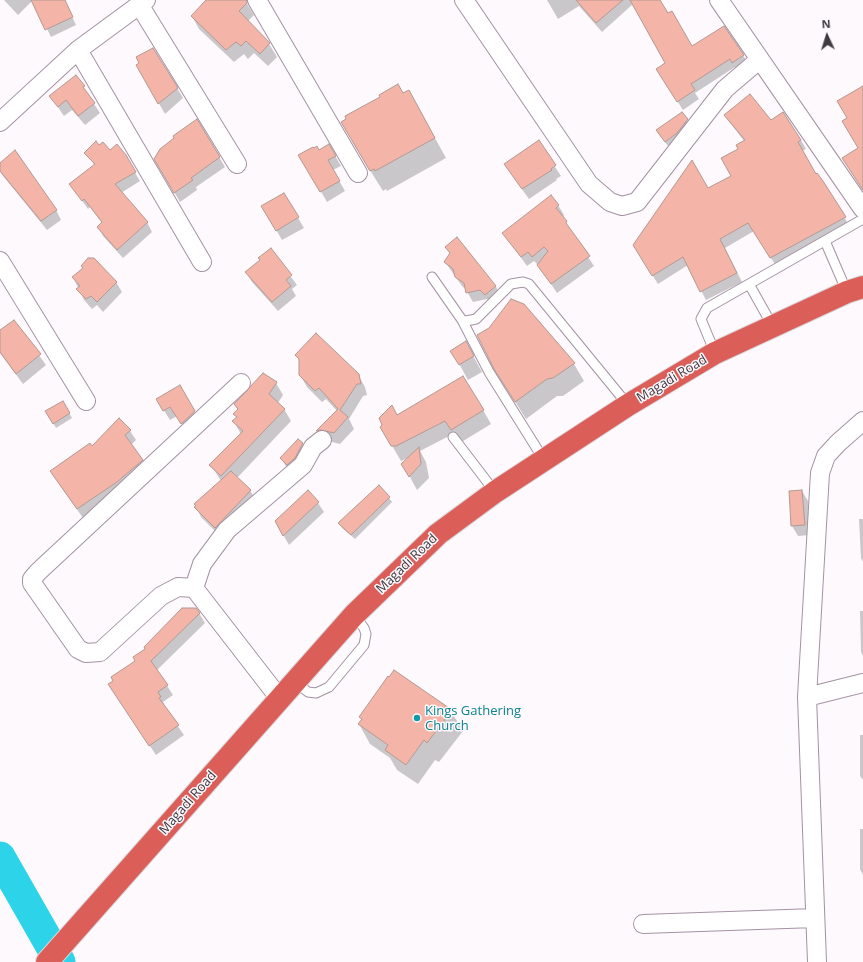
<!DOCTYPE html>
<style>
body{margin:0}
#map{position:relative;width:863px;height:962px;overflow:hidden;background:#fdf9fd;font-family:"Open Sans",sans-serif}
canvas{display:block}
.north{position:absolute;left:807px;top:16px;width:40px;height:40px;-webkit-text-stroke:3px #fdf9fd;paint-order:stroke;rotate:356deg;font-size:11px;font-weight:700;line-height:16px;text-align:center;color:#413940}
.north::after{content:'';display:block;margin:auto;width:14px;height:18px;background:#413940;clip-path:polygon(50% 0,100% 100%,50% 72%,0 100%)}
</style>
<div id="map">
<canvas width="863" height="962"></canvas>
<div class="north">N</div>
</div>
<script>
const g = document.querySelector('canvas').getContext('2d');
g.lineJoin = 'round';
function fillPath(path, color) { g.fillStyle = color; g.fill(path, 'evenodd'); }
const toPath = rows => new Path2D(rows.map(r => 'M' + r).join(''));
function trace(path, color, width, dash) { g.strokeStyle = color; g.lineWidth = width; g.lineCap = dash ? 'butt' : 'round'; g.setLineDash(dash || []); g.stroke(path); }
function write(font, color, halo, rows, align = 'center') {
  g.font = font + ' "Open Sans",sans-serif'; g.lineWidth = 3; g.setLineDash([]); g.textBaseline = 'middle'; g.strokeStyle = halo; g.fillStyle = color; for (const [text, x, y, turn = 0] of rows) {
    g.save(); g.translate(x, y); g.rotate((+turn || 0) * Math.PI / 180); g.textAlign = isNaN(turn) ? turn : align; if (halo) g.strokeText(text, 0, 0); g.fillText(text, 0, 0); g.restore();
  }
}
const shadow = toPath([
 [4,0,64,0,76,25,51,37,33,0,18,15],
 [206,0,244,0,246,2,254,15,248,21,269,44,277,57,268,66,254,53,248,59,244,54,234,62,199,29,192,16],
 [547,0,659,0,667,15,692,47,743,55,748,64,738,71,735,67,695,93,699,99,683,110,657,70,667,63,633,4,602,32,579,6,558,19],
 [137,65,177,88,183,98,165,114],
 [76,76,100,113,85,125,72,110,64,116,50,96],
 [403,94,420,111,446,158,387,191,386,189,383,191,353,143],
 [725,116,770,121,801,140,806,149,802,151,815,175,850,226,776,266,754,231,725,248,742,282,706,300,688,265,658,284,639,254,708,190,732,176,739,149,744,141],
 [197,120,225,167,196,187,197,190,180,202,155,159],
 [687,120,690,125,678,139,668,146,660,135],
 [538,141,561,176,556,179,557,180,529,199,511,174],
 [329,145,341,166,333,170,345,191,327,202,300,155,318,151],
 [99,147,125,156,140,181,121,193,147,222,152,232,123,258,103,236,98,227,102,223,90,207,88,209,70,184,95,166,86,153],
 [0,164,56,210,61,220,47,230,3,176,0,171],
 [284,194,304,228,282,240,263,207],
 [558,205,564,215,562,218,594,266,557,293,539,266,534,261,527,266,504,234],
 [457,239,496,287,501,296,491,304,487,299,473,302,466,290,462,286,445,262,451,254],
 [271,250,297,285,292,289,296,296,278,311,252,282,246,272,261,261],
 [73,277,116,282,122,292,103,312,97,305,92,309,84,300],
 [523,305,574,364,584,381,563,396,557,396,526,419,506,387,489,329],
 [14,321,46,365,23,384,0,353,0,331],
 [466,343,482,372,468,380,452,351],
 [296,355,358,375,365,387,367,395,363,396,349,419,354,429,340,444,328,441,324,442,318,431,337,411,326,399,322,402,307,387,300,375,300,362],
 [276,383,283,395,278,403,284,409,291,421,237,478,250,490,256,501,222,538,201,517,196,507,221,481,211,465,241,434,234,422,237,418,234,414,238,410,235,404],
 [179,386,200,422,187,433,177,416,170,420,163,409],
 [63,402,72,418,56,428,47,411],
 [483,410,491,424,460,443,453,434,420,451,426,462,429,478,417,490,403,464,408,458,401,461,381,427,397,416],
 [119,420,130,431,136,440,131,445,148,470,83,518,57,481],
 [302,444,308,454,287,468,281,458],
 [802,491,808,501,810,535,798,536,792,526],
 [389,498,392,502,355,539,342,528,340,523],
 [318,503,324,512,289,545,276,522],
 [859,519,863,519,863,562,861,558],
 [860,611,863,611,863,656,861,652],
 [199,613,205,623,157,670,173,695,163,702,165,708,184,735,156,755,109,685,136,662,146,649],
 [394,671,451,711,463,731,439,762,435,760,418,784,397,770,390,758,370,744,359,724,362,720,360,717],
 [860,735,863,735,863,780,860,776],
 [860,829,863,829,863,875,860,869]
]);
const river = toPath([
 [0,857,60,962]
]);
const building = toPath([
 [31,0,65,0,73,17,45,30,31,0],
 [206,0,247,0,247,3,239,11,270,43,260,54,246,41,241,46,236,42,226,50,191,16,206,0],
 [576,0,623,0,596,23,576,0],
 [630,0,660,0,668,13,672,11,692,46,724,26,744,55,732,63,730,59,691,84,695,90,677,102,656,69,665,63,630,0],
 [153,48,178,88,158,104,136,65,139,63,136,57,153,48],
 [76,75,85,86,83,87,95,103,78,116,66,100,58,107,49,96,76,75],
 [398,84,403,93,409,90,435,138,375,171,374,169,370,171,341,122,346,119,345,116,380,97,379,95,398,84],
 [863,86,863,190,842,158,858,148,842,121,847,118,837,101,863,86],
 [750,94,771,120,783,112,801,140,798,142,816,174,817,173,823,181,846,217,770,258,748,223,720,239,737,273,700,292,683,257,652,276,633,245,692,160,708,188,731,176,721,158,738,149,736,145,745,140,724,115,750,94],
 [682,112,688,119,677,133,665,142,656,130,682,112],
 [197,119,220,157,191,178,193,180,174,193,154,159,160,149,174,138,173,136,197,119],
 [539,140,556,165,551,169,552,170,522,189,504,164,539,140],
 [96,141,99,145,103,142,110,150,117,144,126,155,136,172,115,184,148,222,117,250,97,227,102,222,84,199,82,201,69,184,95,164,84,153,96,141],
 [329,144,336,156,328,160,340,181,320,192,298,155,313,147,314,148,317,146,319,150,329,144],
 [15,150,57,210,41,221,0,171,0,163,15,150],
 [284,193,299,217,276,231,261,206,284,193],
 [551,195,559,205,556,208,567,221,566,223,590,256,551,284,537,265,548,251,544,247,532,257,528,252,521,257,502,233,551,195],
 [457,237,496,286,485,295,480,290,466,293,464,283,455,277,453,269,444,262,450,253,445,247,457,237],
 [271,248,292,275,286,280,291,286,272,302,245,272,260,260,258,258,271,248],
 [88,258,94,258,117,282,97,302,91,296,86,299,76,289,80,286,72,277,83,268,81,266,88,258],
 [511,299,524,304,575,363,553,378,547,379,515,402,494,369,477,335,489,328,511,299],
 [14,320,41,354,16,374,0,352,0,330,14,320],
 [316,333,359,374,361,384,357,384,340,410,348,417,334,433,321,430,316,431,338,409,319,388,315,391,299,375,299,359,295,355,316,333],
 [466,341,474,356,459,365,450,351,466,341],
 [263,373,277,382,269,394,285,409,221,476,209,465,243,431,232,421,237,417,233,414,238,409,234,404,263,373],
 [463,376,484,410,451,430,445,421,396,446,391,446,380,427,382,425,379,418,392,405,397,415,463,376],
 [180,385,195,411,181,424,170,407,163,411,156,399,180,385],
 [63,401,70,413,53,424,45,411,63,401],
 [119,418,131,430,125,435,143,460,117,482,77,509,50,471,90,443,92,446,119,418],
 [298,439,303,443,295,458,287,465,280,458,298,439],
 [419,447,421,464,409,477,401,464,419,447],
 [231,471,251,490,215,528,194,507,196,506,194,504,231,471],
 [379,485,390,497,351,535,338,523,379,485],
 [308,490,319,502,283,536,275,521,308,490],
 [802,490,805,525,791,526,789,491,802,490],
 [182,608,196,608,200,613,151,661,168,685,158,692,161,697,159,698,179,725,149,746,108,684,113,681,111,677,135,661,133,657,145,649,144,647,182,608],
 [394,670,452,710,427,743,424,740,406,765,385,750,388,745,358,724,362,719,359,717,388,676,389,677,394,670]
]);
const lane = toPath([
 [825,241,847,292],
 [432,277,462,320,466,321,476,319,511,284,523,282,529,284,628,405],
 [749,284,772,325],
 [462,320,489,372,544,460],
 [715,353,701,319,707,308,863,219],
 [453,437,495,492],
 [295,682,308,692,316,693,329,687,364,645,366,634,364,628,354,615]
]);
const street = toPath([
 [257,0,358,173],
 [464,0,589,184,610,202,622,206,637,202,725,89,759,60],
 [719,0,863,209],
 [140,6,237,164],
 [78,50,202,262],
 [0,122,78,50,146,0],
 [0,261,86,401],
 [241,383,38,572,32,579,32,583,78,649,86,653,100,652,161,596,178,587,194,588,280,699],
 [194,588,202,564,227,530,303,465,313,447,322,440],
 [807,697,863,683],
 [643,924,815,918],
 [817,962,807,697,820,473,826,456,838,443,863,421]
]);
const highway = toPath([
 [47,962,354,615,438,534,495,492,628,405,715,353,847,292,863,287]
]);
const markers = [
 [417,718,4,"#0f9aa8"]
];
const streetNames = [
 ["Magadi Road",672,379,-31],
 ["Magadi Road",407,564,-44],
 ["Magadi Road",188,803,-49]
];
const cultureNames = [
 ["Kings Gathering",425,711],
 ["Church",425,726]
];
fillPath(shadow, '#0003');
trace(river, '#2dd3e8', 31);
fillPath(building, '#f4b4a7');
trace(building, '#b29993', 1);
trace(lane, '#a492a3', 11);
trace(street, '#a492a3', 20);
trace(highway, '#d9d7d9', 24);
trace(lane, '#fff', 9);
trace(street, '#fff', 18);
trace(highway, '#dc5e59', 22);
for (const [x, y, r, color] of markers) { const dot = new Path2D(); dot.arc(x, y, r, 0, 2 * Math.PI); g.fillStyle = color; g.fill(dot); trace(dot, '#fdf9fd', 1.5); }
write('13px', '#413940', '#fdf9fd', streetNames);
write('13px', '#0d838f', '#fdf9fd', cultureNames, 'left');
</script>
